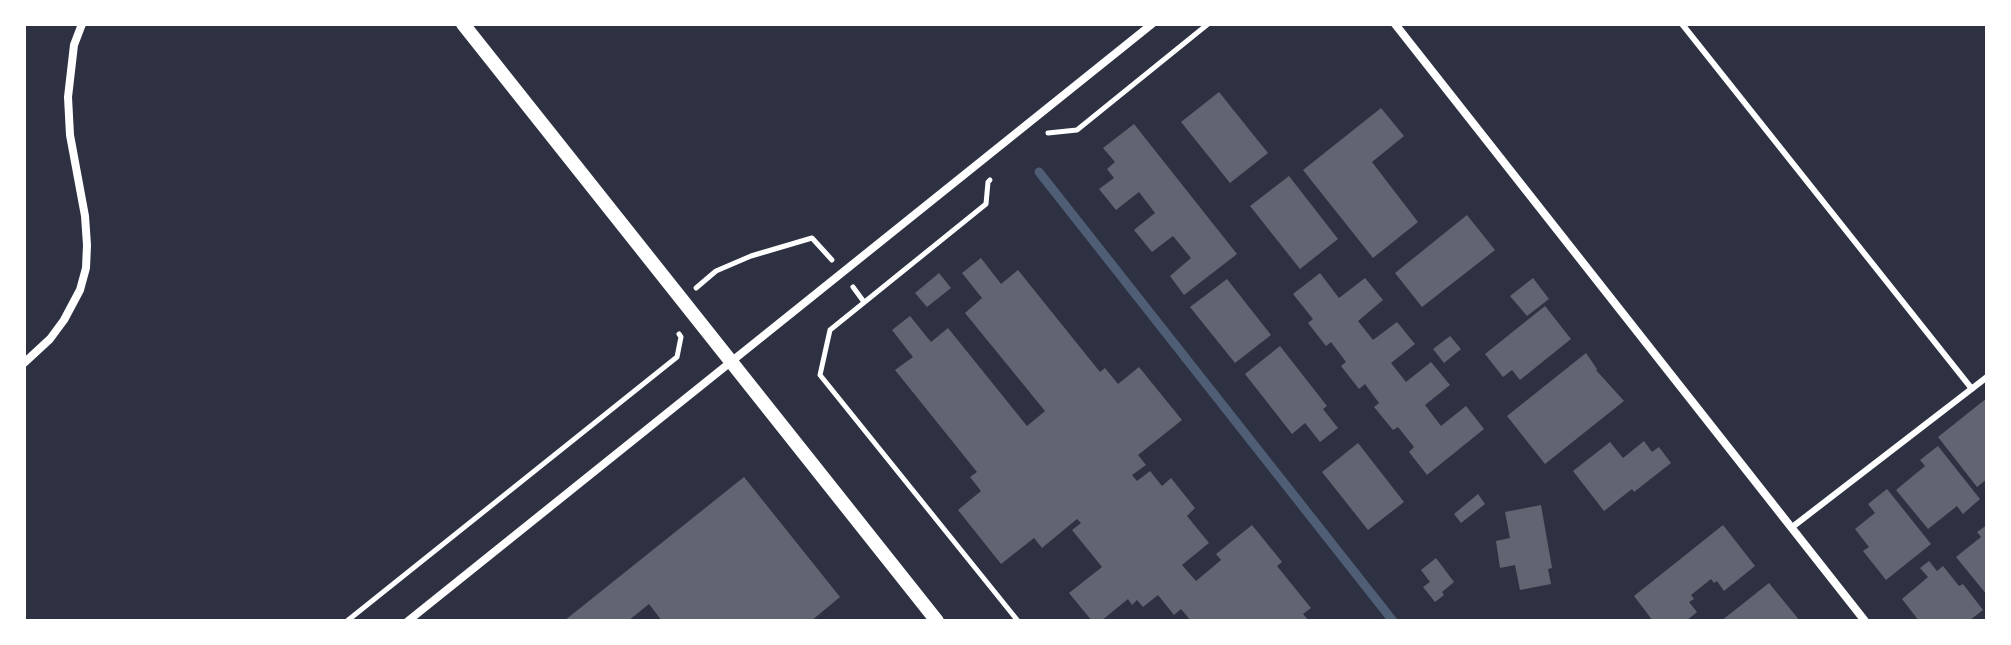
<!DOCTYPE html>
<style>
body{margin:0}
#map{position:relative;width:2011px;height:645px;overflow:hidden;background:#2d3142;font-family:"PT Sans",sans-serif}
canvas{display:block}
.frame{position:absolute;inset:0;border:26px solid #fff;pointer-events:none}
</style>
<div id="map">
<canvas width="2011" height="645"></canvas>
<div class="frame"></div>
</div>
<script>
const g = document.querySelector('canvas').getContext('2d');
g.lineJoin = 'round';
const toPath = rows => new Path2D(rows.map(r => 'M' + r).join(''));
function trace(path, color, width, dash) { g.strokeStyle = color; g.lineWidth = width; g.lineCap = dash ? 'butt' : 'round'; g.setLineDash(dash || []); g.stroke(path); }
function fillPath(path, color) { g.fillStyle = color; g.fill(path, 'evenodd'); }
const stream = toPath([
 [1039,172,1393,621]
]);
const building = toPath([
 [1219,92,1268,153,1230,183,1181,122],
 [1381,108,1404,136,1372,162,1418,222,1373,258,1303,170],
 [1134,124,1237,254,1184,295,1170,276,1191,258,1173,236,1152,252,1134,230,1155,213,1139,192,1116,210,1099,189,1114,178,1107,169,1115,162,1103,148],
 [1289,176,1338,239,1300,269,1250,206],
 [1467,215,1495,250,1422,307,1395,273],
 [981,258,1001,284,1018,270,1100,372,1105,368,1118,384,1139,367,1182,420,1138,455,1146,465,1132,475,1137,481,1150,471,1162,486,1171,478,1195,508,1187,516,1209,543,1182,565,1196,581,1221,560,1216,554,1252,525,1282,562,1277,566,1311,608,1303,614,1309,621,1191,621,1181,609,1174,615,1158,595,1143,607,1137,600,1132,605,1128,599,1101,621,1092,621,1069,593,1102,567,1072,530,1081,523,1077,519,1042,548,1034,538,1001,564,958,510,981,491,970,477,977,472,895,370,913,357,892,330,910,316,931,342,948,328,1027,426,1045,411,965,313,982,298,962,273],
 [939,273,951,288,927,307,915,293],
 [1320,273,1339,298,1365,278,1383,300,1358,321,1373,340,1397,322,1415,344,1391,363,1406,382,1431,362,1450,385,1425,405,1441,426,1466,406,1484,429,1427,475,1409,452,1414,447,1398,427,1393,430,1374,407,1379,403,1365,384,1359,389,1341,366,1346,362,1331,342,1326,346,1308,323,1313,319,1293,294],
 [1533,278,1549,299,1527,316,1510,296],
 [1227,279,1271,335,1235,363,1190,307],
 [1545,306,1571,339,1520,380,1512,370,1503,377,1485,354],
 [1450,336,1461,349,1444,363,1433,349],
 [1280,346,1327,406,1323,409,1338,428,1320,442,1305,423,1292,434,1245,374],
 [1586,353,1597,369,1596,370,1624,401,1545,464,1507,416],
 [1987,398,1987,479,1977,487,1938,437],
 [1644,441,1652,452,1659,447,1671,463,1634,492,1632,489,1604,511,1573,471,1610,442,1623,458],
 [1358,443,1404,502,1368,530,1322,472],
 [1938,446,1980,499,1963,514,1957,506,1928,529,1896,490,1925,466,1920,460],
 [744,477,840,597,811,621,662,621,649,604,628,621,564,621],
 [1887,489,1931,544,1886,580,1863,551,1869,547,1855,529,1875,513,1868,504],
 [1478,494,1485,504,1461,523,1454,514],
 [1541,505,1552,568,1548,569,1551,584,1520,590,1515,565,1500,568,1496,541,1510,538,1505,512],
 [1723,525,1755,566,1724,591,1717,581,1714,583,1711,579,1691,595,1694,599,1689,602,1697,612,1686,621,1653,621,1634,596],
 [1987,525,1987,595,1956,557,1981,537,1977,532],
 [1436,558,1454,582,1442,592,1444,595,1435,602,1423,587,1430,582,1421,570],
 [1929,561,1937,571,1943,566,1959,586,1963,584,1983,610,1969,621,1919,621,1902,599,1928,577,1920,568],
 [1769,583,1800,621,1721,621]
]);
const path = toPath([
 [1048,133,1077,130,1208,24],
 [990,180,988,182,986,204,830,330,820,375,1018,621],
 [853,287,864,302],
 [696,288,716,271,751,256,812,238,832,260],
 [347,621,677,357,681,337,679,334]
]);
const service = toPath([
 [1682,24,1972,389],
 [1791,528,1987,377]
]);
const minor = toPath([
 [1395,24,1865,621],
 [24,363,50,339,64,320,80,290,86,268,87,245,85,216,70,135,68,97,74,45,82,24],
 [408,621,1152,24]
]);
const tertiary = toPath([
 [463,24,937,621]
]);
trace(stream, '#4f5d75', 9);
fillPath(building, '#626471');
trace(path, '#fff', 5);
trace(service, '#fff', 6);
trace(minor, '#fff', 8);
trace(tertiary, '#fff', 14);
</script>
